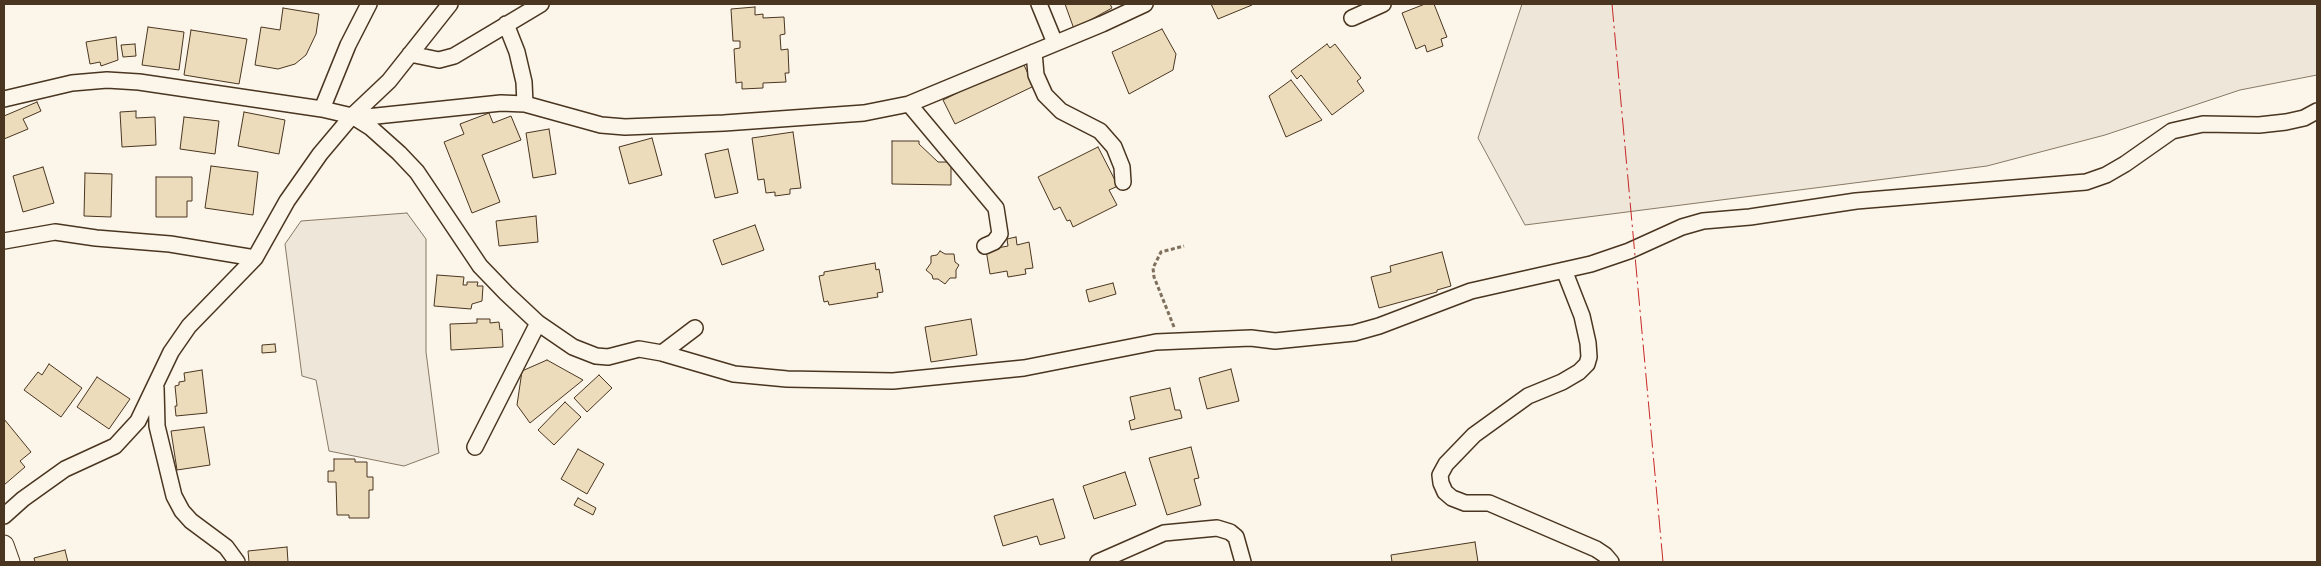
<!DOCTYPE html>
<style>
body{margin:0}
#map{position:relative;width:2321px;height:566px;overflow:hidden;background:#fbf6e9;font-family:Rubik,sans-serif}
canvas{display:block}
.frame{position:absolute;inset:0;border:5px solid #4a3520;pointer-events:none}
</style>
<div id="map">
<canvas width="2321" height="566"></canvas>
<div class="frame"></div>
</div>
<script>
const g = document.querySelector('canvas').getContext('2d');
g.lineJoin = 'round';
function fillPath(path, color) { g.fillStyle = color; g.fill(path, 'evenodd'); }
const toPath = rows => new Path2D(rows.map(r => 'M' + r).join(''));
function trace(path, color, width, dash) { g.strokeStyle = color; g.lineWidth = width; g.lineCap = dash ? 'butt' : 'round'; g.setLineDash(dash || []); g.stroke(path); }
const green = toPath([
 [1522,4,2317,4,2317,75,2240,90,2105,135,1987,166,1525,225,1478,138,1522,4],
 [407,213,426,239,426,352,439,453,404,466,329,451,316,380,302,376,285,244,301,221,407,213]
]);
const building = toPath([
 [1065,4,1110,4,1112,8,1074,29,1065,4],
 [1211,4,1251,4,1252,5,1218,19,1211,4],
 [1425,4,1434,4,1447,37,1441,39,1443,46,1427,52,1425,45,1416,49,1402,13,1425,4],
 [755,7,755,15,763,14,763,18,784,17,785,34,780,35,781,50,788,49,789,73,785,73,786,82,763,83,763,88,742,89,742,82,736,83,734,49,740,48,740,41,733,41,731,9,755,7],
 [283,8,319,14,316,34,306,55,295,64,278,69,255,65,261,27,280,30,283,8],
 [148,27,184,32,179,70,142,65,148,27],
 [1162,29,1176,54,1173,70,1129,94,1112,52,1162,29],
 [191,30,247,39,239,84,184,75,191,30],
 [116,37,118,60,101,66,100,62,90,64,86,42,116,37],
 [135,44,136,56,123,57,121,45,135,44],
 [1327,44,1330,48,1335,44,1361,78,1357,81,1364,91,1332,115,1301,75,1297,79,1291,71,1327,44],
 [1022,61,1034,86,955,124,943,100,1022,61],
 [1291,80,1322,120,1286,137,1269,96,1291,80],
 [37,102,41,111,23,119,28,129,4,139,4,116,37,102],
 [136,111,136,118,155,117,156,145,122,147,120,112,136,111],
 [244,112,285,120,279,154,238,146,244,112],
 [489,113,493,123,511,116,521,140,482,155,500,202,472,213,444,142,464,134,460,124,489,113],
 [184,117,219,121,215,154,180,149,184,117],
 [549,129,556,174,533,178,526,133,549,129],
 [793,132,801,188,790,189,790,194,775,196,775,192,766,193,764,179,758,180,752,138,793,132],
 [652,138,662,175,629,184,619,147,652,138],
 [892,141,919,141,919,144,938,162,951,162,951,185,892,184,892,141],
 [1098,147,1118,186,1109,190,1117,205,1073,227,1070,220,1067,221,1060,207,1054,210,1038,177,1098,147],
 [728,149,738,193,715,198,705,154,728,149],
 [211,166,258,172,253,215,205,208,211,166],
 [43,167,54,203,23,212,13,176,43,167],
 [85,173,112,174,111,217,84,216,85,173],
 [156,177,192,177,192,201,187,201,187,217,156,217,156,177],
 [536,216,538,242,499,246,496,221,536,216],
 [755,225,764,250,722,265,713,240,755,225],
 [1016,237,1017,245,1029,242,1033,268,1025,269,1026,274,1008,277,1007,271,990,274,986,250,1008,246,1007,239,1016,237],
 [940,251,945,254,954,254,955,262,959,265,956,270,956,278,950,278,945,284,938,279,933,279,932,275,926,270,931,263,931,256,937,255,940,251],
 [1442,252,1451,286,1437,290,1437,292,1379,308,1371,277,1391,272,1390,266,1442,252],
 [875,263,876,270,879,269,883,292,877,293,878,297,829,305,828,301,824,302,819,276,824,275,824,272,875,263],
 [437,275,464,277,463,285,467,285,467,282,478,282,477,286,483,286,482,301,472,304,471,309,434,306,437,275],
 [1113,283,1116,294,1089,302,1086,290,1113,283],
 [477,319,490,319,490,323,499,322,500,330,502,329,503,347,451,350,450,324,477,323,477,319],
 [971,319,977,355,931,362,925,327,971,319],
 [275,344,276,352,262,353,262,345,275,344],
 [547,360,583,380,530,423,517,405,522,371,547,360],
 [49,364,82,388,61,417,24,390,38,372,42,375,49,364],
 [1231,369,1239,401,1207,409,1199,378,1231,369],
 [202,370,207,413,176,416,175,406,177,406,175,386,179,385,179,382,185,381,184,373,202,370],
 [599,375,612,388,587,412,574,398,599,375],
 [97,377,130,399,109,429,77,407,97,377],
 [1170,388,1175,410,1180,410,1182,418,1131,430,1129,421,1135,419,1130,397,1170,388],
 [565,402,581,417,554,445,538,430,565,402],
 [4,419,31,452,20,461,25,467,4,485,4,419],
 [204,427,210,465,177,470,171,431,204,427],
 [1191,447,1199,478,1194,479,1201,505,1167,515,1149,458,1191,447],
 [578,449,604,464,587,494,561,479,578,449],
 [334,459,355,459,355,462,367,462,367,477,373,477,373,490,369,490,369,518,349,518,349,515,337,515,336,482,328,482,328,471,334,471,334,459],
 [1125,472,1136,505,1094,519,1083,486,1125,472],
 [578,498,596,508,593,515,574,505,578,498],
 [1053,499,1065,538,1040,545,1037,536,1003,546,994,516,1053,499],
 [1475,542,1478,562,1392,562,1391,555,1475,542],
 [287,547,288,562,249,562,248,551,287,547],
 [65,550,68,562,35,562,34,558,65,550]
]);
const path = toPath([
 [1174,327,1154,277,1153,268,1161,252,1184,246]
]);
const minor = toPath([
 [1039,4,1055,43],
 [1352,18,1383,4],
 [506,24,517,52,524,82,525,104],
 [1034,52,1036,75,1045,95,1061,111,1100,131,1114,147,1122,167,1123,182],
 [410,54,439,60,454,56,541,4],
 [4,99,72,83,107,80,139,82,322,109,352,116,371,128,399,153,417,172,480,266,506,293,538,323,573,347,596,356,608,357,639,349,662,353,734,374,787,379,893,381,1024,368,1156,342,1251,338,1275,341,1354,333,1379,326,1471,291,1591,264,1629,251,1682,227,1703,221,1750,217,1856,201,2086,182,2106,175,2125,164,2172,131,2203,124,2259,125,2286,122,2304,118,2317,111],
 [909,104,996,208,1000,234,994,242,985,246],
 [322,109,348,45,369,4],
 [357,118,501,103,525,104,601,125,625,127,724,123,864,113,909,104,1102,24,1145,4],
 [4,241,55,232,96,238,170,244,255,258],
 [1564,270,1582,316,1588,343,1589,357,1587,364,1579,372,1562,382,1528,396,1474,435,1446,464,1440,475,1441,483,1445,492,1452,498,1465,503,1489,503,1596,549,1605,555,1611,562],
 [662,353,695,328],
 [156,388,157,426,174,496,182,511,191,521,226,547,237,562],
 [475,447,538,323],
 [4,516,23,499,65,469,115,446,138,421,171,352,189,326,255,258,287,201,320,154,352,116,389,81,450,4],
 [1098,562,1164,533,1217,528,1230,532,1236,537,1243,562]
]);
const tertiary = toPath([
 [4,545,10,562]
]);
const power = toPath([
 [1612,4,1663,562]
]);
fillPath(green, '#ede6d9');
trace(green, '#887966', 1);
fillPath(building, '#ecdcbc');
trace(building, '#4a3520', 1);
trace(minor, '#4a3520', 18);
trace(tertiary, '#4a3520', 21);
trace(path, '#7f6f5c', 3, [4, 2.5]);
trace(minor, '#fbf6e9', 15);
trace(tertiary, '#fbf6e9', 19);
trace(power, '#c62828', 1, [18, 4, 2.5, 4]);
</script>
